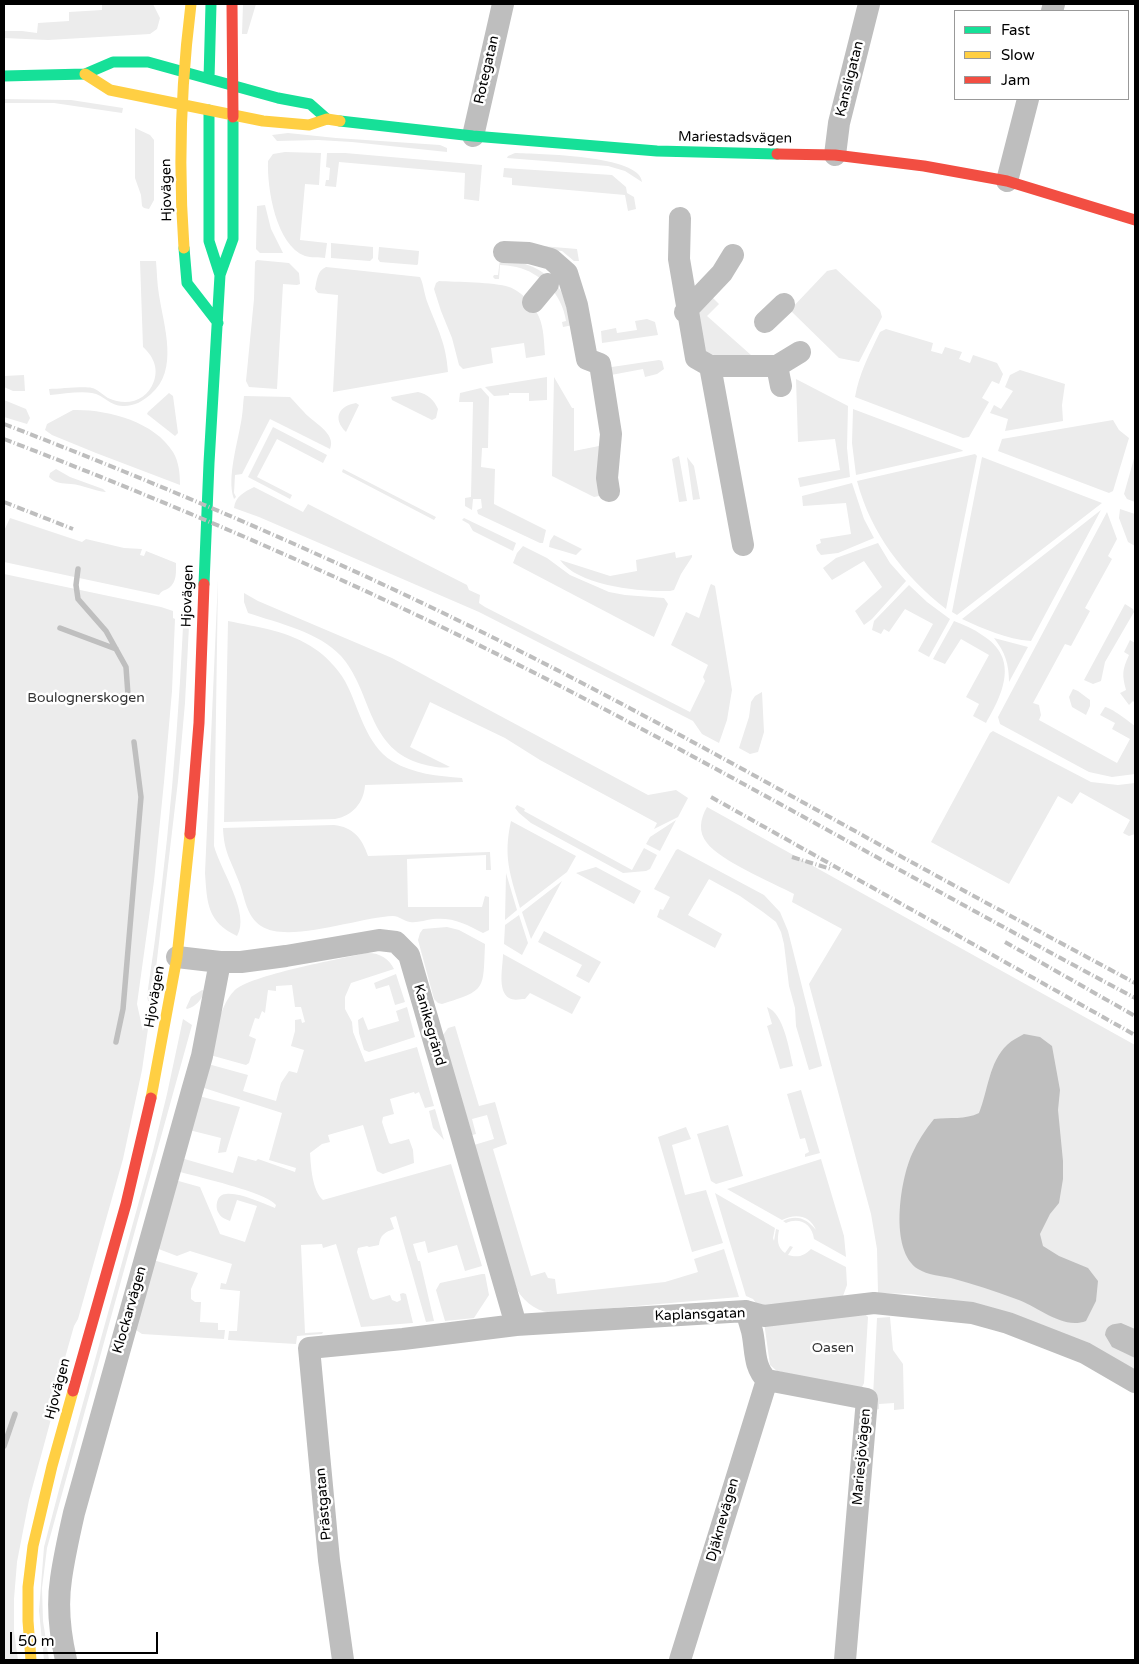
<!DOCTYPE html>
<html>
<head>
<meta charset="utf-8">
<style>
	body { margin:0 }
	#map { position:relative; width:1139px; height:1664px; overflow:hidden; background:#fff; font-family:"Varela Round",sans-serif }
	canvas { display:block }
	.frame { position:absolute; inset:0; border:5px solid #000; pointer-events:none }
	.legend { position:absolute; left:954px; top:10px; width:175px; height:90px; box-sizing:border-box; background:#fff; border:1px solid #999; margin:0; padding:6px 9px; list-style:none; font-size:15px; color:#000 }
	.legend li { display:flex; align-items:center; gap:10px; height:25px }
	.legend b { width:25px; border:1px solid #999 }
	.scale { position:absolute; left:10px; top:1632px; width:148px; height:22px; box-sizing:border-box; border:2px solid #000; border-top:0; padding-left:6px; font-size:15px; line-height:18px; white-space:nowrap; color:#000; -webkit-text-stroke:4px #fff; paint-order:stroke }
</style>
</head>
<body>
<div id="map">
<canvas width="1139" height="1664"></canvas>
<div class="frame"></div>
<ul class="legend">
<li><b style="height:6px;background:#16e098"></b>Fast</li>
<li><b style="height:6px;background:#ffcf43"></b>Slow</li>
<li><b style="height:6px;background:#f24e42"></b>Jam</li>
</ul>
<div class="scale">50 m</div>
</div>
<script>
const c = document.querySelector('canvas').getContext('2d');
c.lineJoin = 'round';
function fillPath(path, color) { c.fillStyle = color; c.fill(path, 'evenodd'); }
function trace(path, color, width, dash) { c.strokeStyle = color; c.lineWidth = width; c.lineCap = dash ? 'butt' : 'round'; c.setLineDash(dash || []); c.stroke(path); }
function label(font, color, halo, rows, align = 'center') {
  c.font = font + ' "Varela Round",sans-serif'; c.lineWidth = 5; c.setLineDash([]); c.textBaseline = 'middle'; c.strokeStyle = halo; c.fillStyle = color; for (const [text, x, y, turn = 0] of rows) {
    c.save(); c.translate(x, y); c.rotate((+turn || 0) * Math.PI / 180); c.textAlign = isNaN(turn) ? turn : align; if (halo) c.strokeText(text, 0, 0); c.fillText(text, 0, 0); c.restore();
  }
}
const green = new Path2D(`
	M102,4H153L160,18L157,29L150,34L48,40L4,38V32L5,31H22L37,33L38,23L69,21V12L102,10Z
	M243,4H256L247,34H242Z
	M4,99L71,100L123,108L122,113L54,103H4Z
	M135,128L150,135L154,140V200L149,209L144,208L142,206L141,195L135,178Z
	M288,133L336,138L440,145L447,148V152L352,142L318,140L277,141L272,135Z
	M285,152L321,153L319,185L305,184L300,240L327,243L325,258C319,257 311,258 305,256C276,245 267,189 268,161L273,154Z
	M327,153H345L482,165L479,201L464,199L465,173L339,162L336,187L325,186L326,180H329L330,168L326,167Z
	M515,153C537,154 641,155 642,182L625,171L608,166L507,158L508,156Z
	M504,168L612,175L626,187L627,193L634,197L636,209L628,211L625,195L512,185V178L503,177Z
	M265,205L271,229L283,253H260L256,249L257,206Z
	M331,243L373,247V258L370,261L331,258Z
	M518,244L577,249L579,261H574L562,251L518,247Z
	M379,247L419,251L418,264L417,265L380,262L378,259Z
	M500,259C519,261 535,265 550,278L545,282C530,270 520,266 500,265L499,279H495L493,277L494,275H498Z
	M257,260L289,263L299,273L300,284L297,285L283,284L277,389L249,387L246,381L254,299L255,262Z
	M140,261H156C157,272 157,284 159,295C164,327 179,370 151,394C143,401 135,406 124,406C111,407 104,395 92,393C79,391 63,394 50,395L49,389C59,389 84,386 92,388C97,389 103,395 108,398C127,407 147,401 154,381C159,367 152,355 143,347Z
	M326,267L420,277C424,285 424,295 428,304C438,330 446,343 448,372L333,392L338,295L318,293L315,289C317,280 317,271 326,267Z
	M836,269L880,310L882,317L859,362L839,358L790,310L827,271Z
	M439,281C456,282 494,282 509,287C521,291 534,305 539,317C544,328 544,343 545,355L526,358L524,343L491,348L493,363L463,369L459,365L452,338L441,311L434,289L436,283Z
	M554,282L561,291L573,325L563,327L562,322L566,321C564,307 558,297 550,286Z
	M709,294L719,304L707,316L751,355L750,357L698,354L691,313Z
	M647,319L655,322L658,335L602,343L601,331L616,328L617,333L637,330L635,321Z
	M886,329L933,343L931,351L942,354L945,347L962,352L959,359L970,363L973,355L997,363L1003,374L999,384L992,381L982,398L989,402L969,437L963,438L855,397C859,373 870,353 880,332Z
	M659,360L662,361L664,369L657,374L645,377L643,369L611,375L605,368Z
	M1020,370L1065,384L1062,405L1063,421L1005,431L1008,419L990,413L994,405L1001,409L1013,391L1005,387L1010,375Z
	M24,375L25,391H13L4,387V376Z
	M547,377V400L529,401V393H509V395L494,396L485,387Z
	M554,377L572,408H574V451L599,446L604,495L594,497L552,476Z
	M796,379L848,406L847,448L850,477L800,487L798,478L840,470L835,439L798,442Z
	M481,388L489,397L488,448H482L481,467L495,469L494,504L546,530L543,543H540L478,514L477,510L482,508L481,499H473L472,510L465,506V498L471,497L473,402H459L460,393Z
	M418,392C428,394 434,400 438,409L436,418L432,420L392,400L391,397Z
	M169,393L173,396L178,433L175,436L147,414L148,412Z
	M244,396L290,397C295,402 299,407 304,412C312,422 337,433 330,449L270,419L242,474L235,475L234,493L236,497L234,499C226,478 239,439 242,416C243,409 243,403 244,396Z
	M4,400L26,409L30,418L27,424L4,417Z
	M356,403L359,405L346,432C332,418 339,406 356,403Z
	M853,409L962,450L963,451L856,475L852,443Z
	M73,410C106,409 154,421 173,452C179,462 180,474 180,485L96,453L52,435L45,430L47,424Z
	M1113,420L1119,430L1129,438L1113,491L1109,493L998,451L1002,439Z
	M273,427L327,455L323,463L277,439L257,477L292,495L290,499L248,477Z
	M975,454L977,456L946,609C904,576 871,534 857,481Z
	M1135,455V502L1127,499L1124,494Z
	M679,456L687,501L679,502L672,459Z
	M687,457L694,466L700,499L693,500Z
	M982,457L1102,503L957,615L952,612Z
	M56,469L70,477L103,489L106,492C94,491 83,485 71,484C62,483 56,484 49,477L50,473Z
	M343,469L436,517L434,520L342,472Z
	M852,483L864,519L874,538L838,553L821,555L817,550L816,545L821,543L820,539L851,534L846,503L803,506L802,496Z
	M254,487L303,512L308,504L467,585L469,590L480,595L479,603L485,607L690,712L705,681L703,677L708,665L671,645L686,612L699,618L710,586L711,584L715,586L732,690L727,720L719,743L702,734L693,721L479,612L259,517L234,508C235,497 244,492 254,487Z
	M1120,509L1135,514V546L1128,542L1119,518Z
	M1101,510L1031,641C1006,639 984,629 962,619Z
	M1107,512L1117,539L1108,556L1112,559L1085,608L1090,611L1071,646L1065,644L1033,703L1039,705L1041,715L1039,720L1117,763L1130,739L1112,729L1115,723L1100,715L1105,707C1112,708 1128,721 1135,726V774L1112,777L1089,772L1000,724L998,717Z
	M10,518L82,542L86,539L124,548L142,549L140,555L144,556L146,551L176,563C176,572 177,582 169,588C164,591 162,590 159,595L4,562V531Z
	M464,518L516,543L513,551L473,531L469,524L462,520Z
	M554,535L582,549L576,555L549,547L550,541Z
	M878,543L890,563L906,581L872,619L864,625L855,611L882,587L864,561L832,580L823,568L836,558Z
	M523,546L547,558L570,575L609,592L625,595L664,598L668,604L654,637L513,563L517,553Z
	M675,552L676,558L692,555V557L681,574L674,590L670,591C641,592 578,586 560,560L610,576L637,571L636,560Z
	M192,568L185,703L178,781L152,1002L148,1001L147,996C168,857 180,719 185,578Z
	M4,574L161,607L173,611V618L175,619L172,691L164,782L154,881L137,1004L143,1031L145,1019L150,1015L142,1070L123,1159L78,1319L74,1326L59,1379L51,1419L29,1500L17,1562L14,1599V1631L18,1660H4Z
	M218,579L214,846C220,869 251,914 237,936C207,922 207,903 205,873Z
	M909,585L927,602L950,619L929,657L918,651L933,624L905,609L889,632L884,629L881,634L872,630L874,621Z
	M244,593L258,601L392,658L648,795L676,790L688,798L678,817L654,829L657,823L540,760L505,738L430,702L410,747L450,767C439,769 424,765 413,761C367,742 371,690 341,656C319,632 278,623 248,613L244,602Z
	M1125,604L1133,609L1134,612L1105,662L1101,681L1093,684L1084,680Z
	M228,621C257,627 290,631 315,649C325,655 341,672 346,683C359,708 366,745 392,761C413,774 438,776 462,778L463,782L365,785C364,803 352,816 335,819L224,822Z
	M954,621C964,625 974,629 982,635C1020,658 1003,694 986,723L973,716L979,704L966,697L989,655L961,639L945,664L933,659Z
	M994,638L1028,647L1009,682C1009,664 1005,652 994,638Z
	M1130,640L1135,643V703L1133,701L1129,705L1120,693L1126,690C1122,675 1122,670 1129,655L1124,652Z
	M1073,689L1078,691L1090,700V706L1086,715L1072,707L1069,697Z
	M762,692L764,732L758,752L750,754L739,748L749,717L751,702L755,696Z
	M993,731L1091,782L1118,785L1135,783V834L1129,836L1123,833L1130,820L1080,792L1072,804L1058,796L1009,884L931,842L990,733Z
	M517,805L525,809L524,811L632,870L644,848L657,855L650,869L646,871L623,873L531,823L519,813L515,808Z
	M707,807L1135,1045V1375L971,1303L911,1294L878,1293L877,1249L871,1214L809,984L842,929L792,902L794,894C773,883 719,860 707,843C698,832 700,819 707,807Z
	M676,820L660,851L646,844L650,837Z
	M511,821L576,856L567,872L520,908C510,874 503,857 511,821Z
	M334,825C353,827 362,838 368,856L490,852L491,870H486V855L407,859L408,907H482L485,896L489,897V930L483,933C466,924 453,917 433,919C426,920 417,923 410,922C404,921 399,916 393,916C360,917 288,944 261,926C246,916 245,897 239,882C231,860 224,853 223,828Z
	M678,849L764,895L780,912L788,931L822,1066L809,1070L796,1026L795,1008L789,986L784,944L781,932L776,922L763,912L740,896L709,879L688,915L722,934L715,948L657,917L660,909L663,910L670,897L654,889L676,850Z
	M596,867L641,891L634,904L576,873Z
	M506,873L517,910L505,920Z
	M562,881L531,939L522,912Z
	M519,915L528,943L522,955L504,944L505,925Z
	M447,927L459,930L485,944C483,990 487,990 442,1004L438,1003L434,999L418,940L420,933L423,929Z
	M544,931L601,962L589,983L576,976L582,965L538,942Z
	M366,953C378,952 389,958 394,969L351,983L345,997V1009L352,1022L353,1032L365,1062L417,1047L434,1106L425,1108L419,1092L415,1094L414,1092L390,1099L394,1114L383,1117L382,1122L389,1143L391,1144L409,1139L413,1150L414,1163L383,1174L377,1171L363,1125L328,1135L330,1142L322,1144L310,1153C311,1167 312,1190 323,1200L451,1164L482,1266L465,1271L457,1245L428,1253L425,1241L413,1244L418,1261H420L434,1321L426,1322L396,1216L390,1218L394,1229C385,1232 380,1235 379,1245L369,1247L367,1246L358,1248L357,1252L370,1298L373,1300L390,1295L392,1300L397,1302L401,1300L400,1294L403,1293L406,1294L413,1323L361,1327L336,1244L323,1248L322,1244L301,1245L305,1333L323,1332L322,1334L297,1336L296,1344L228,1340L229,1331H237L240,1291L220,1289L221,1283L226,1284L232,1264L190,1251L177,1256L156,1248L175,1180L200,1187L220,1234L245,1242L257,1206L237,1200L230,1221C225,1219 221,1218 218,1212C215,1206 217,1194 226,1194C239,1192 262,1203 275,1208L276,1205C266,1192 197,1177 177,1171L181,1158L233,1173L238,1156L256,1161L258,1159L295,1172L296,1168L269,1160L282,1113L201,1087L208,1064L248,1075L243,1091L276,1101L281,1083L289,1071L297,1073L304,1050L291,1046L295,1031V1020L301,1019L302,1023L305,1022L301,1007H295L292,985L276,986V991L268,990L265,1013L262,1011L259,1019L255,1018L249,1036L256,1039L249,1063L246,1065L210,1055C216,1034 219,1007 234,991C249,975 341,959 366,953Z
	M503,954L581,997L572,1014L530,993L525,999C520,999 514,1001 509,998C497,991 503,966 503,954Z
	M396,974L405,1002L395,1005L389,985L376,989L374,983Z
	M202,990L205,991C201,1000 197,1006 187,1009L186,1008L191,997Z
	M407,1007L415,1037L369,1052L364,1050L359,1033L358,1020L363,1017L368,1030L399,1021L396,1011Z
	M767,1007C784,1014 789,1049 793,1066L780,1069L767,1026L772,1024Z
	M183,1019L192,1025L47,1548L42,1588L43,1621L49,1660H44L39,1611L44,1547L61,1482L153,1151L167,1094Z
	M455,1026L479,1106L495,1102L507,1144L493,1149L531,1276L545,1272L548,1278L555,1279L557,1294L665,1282L698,1272L694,1259L724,1249L739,1297L556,1313C539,1313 526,1304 517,1290L474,1145L494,1139L487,1115L472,1119L476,1134L472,1135L443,1035L448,1028Z
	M801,1090L820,1153L805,1157V1154L809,1152L805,1138L800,1139L787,1094Z
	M199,1096L240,1107L226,1152L218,1153L221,1138L189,1130Z
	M435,1109L444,1140L433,1128L429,1111Z
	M728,1125L743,1176L716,1184L711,1181L697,1134Z
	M686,1127L691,1139L672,1145L685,1195L706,1190L723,1243L692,1252L658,1137Z
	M821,1159L844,1236L846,1257L814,1239C812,1224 800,1217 786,1223L783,1221C797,1214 807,1219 816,1230C810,1215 795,1213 782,1220L727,1189Z
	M715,1193L775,1228L773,1238L774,1241L776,1229L779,1230C777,1240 777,1247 785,1253L790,1246L793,1247L788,1255C798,1258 804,1256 811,1249L846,1267L847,1285L843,1296L762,1311L753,1299L746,1296Z
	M153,1260L198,1273L191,1289V1299L195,1302H201L200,1322L218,1323V1330H225L224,1339L142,1334L136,1330Z
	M482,1274H485L489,1295L474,1318L445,1321L436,1290L440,1283Z
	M866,1315L868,1317L864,1383L861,1389L777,1371L770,1365L764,1322Z
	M890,1317L893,1350L903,1364L904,1409L894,1410V1403L879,1404V1409L875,1410L873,1397L877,1318Z`);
const water = new Path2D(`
	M1024,1034L1040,1037L1052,1046L1060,1090L1058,1110L1063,1161V1179L1059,1203L1050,1214L1040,1234L1043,1246L1059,1256L1088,1268L1098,1281L1096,1301L1086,1321C1062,1330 1038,1306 1016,1299C995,1291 973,1284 951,1278C940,1276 928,1275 918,1269C889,1251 900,1180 912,1154C918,1141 925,1130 934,1119C950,1117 965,1120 979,1113C988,1091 989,1062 1007,1045C1012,1040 1019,1037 1024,1034Z
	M1121,1323L1135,1329V1358L1112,1347L1105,1335C1106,1325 1112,1324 1121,1323Z`);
const stream = new Path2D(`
	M78,569L76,585L78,599L106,631L126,667L128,695
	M60,628L116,649
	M116,1042L123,1009L141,797L134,742
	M4,1446L15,1414`);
const street = new Path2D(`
	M1052,11L1054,4
	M473,136L503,4
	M835,155L839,123L869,4
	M1007,181L1028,99
	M680,218L679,259L696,358L710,366H777L800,352
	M504,252L529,253L551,259L567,273L577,305L587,359L600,364L611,434L607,478L609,491
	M533,302L548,284
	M685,312L722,273L733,255
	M765,322L784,304
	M710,366L743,545
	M777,366L781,386
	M177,957L220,962H241L286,956L379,940L396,942L409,955L516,1325
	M746,1311C748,1317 750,1324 752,1331C756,1348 753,1367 767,1380L867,1399L845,1660
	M66,1660C60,1634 57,1605 61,1579C64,1557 69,1535 74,1513L192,1091L202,1056L220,962
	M343,1660L329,1560L309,1348L403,1339L516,1325L746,1311L764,1316L874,1303L972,1313L1008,1323L1085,1353L1135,1382
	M680,1660L767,1380`);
const fast = new Path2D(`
	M4,76L85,74L113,62H148L278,98L310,104L327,119
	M209,79L211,4
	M209,110V241L220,275
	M340,121L473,136L657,151L777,154
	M184,248L187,283L218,323
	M204,584L209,463L220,275L233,239V117`);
const slow = new Path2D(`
	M85,74L110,90L263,121L309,125L327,119L340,121
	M184,248C178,167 181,84 191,4
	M151,1098L177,957L190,834
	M31,1660L28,1621V1587L33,1546L52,1466L73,1391`);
const jam = new Path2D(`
	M232,4L233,117
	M777,154L835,155L924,166L1007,181L1135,220
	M190,834L199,723L204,584
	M73,1391L126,1204L151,1098`);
const rail = new Path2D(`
	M4,424C152,481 298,543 441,612C588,683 730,762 873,841C960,889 1048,936 1135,983
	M4,439C195,512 384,595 566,689C758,789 945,897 1135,998
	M4,502L73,529
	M711,797L1135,1035
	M792,857L831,869
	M1005,942L1135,1016`);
const streetNames = [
	["Rotegatan",487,70,-77],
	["Kansligatan",850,79,-76],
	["Mariestadsvägen",735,138,1],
	["Hjovägen",167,190,-91],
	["Hjovägen",188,596,-88],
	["Hjovägen",155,997,-80],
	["Kanikegränd",429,1025,74],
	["Klockarvägen",130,1310,-74],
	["Kaplansgatan",700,1315,-2],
	["Hjovägen",58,1389,-75],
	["Mariesjövägen",862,1457,-85],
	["Prästgatan",324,1504,-95],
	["Djäknevägen",723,1520,-74]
];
const parkNames = [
	["Boulognerskogen",86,698],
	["Oasen",833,1348]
];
fillPath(green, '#ececec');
fillPath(water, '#bfbfbf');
trace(stream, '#bfbfbf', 5.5);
trace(street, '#bebebe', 22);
trace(fast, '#16e098', 11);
trace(slow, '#ffcf43', 11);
trace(jam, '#f24e42', 11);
trace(rail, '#bebebe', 4, [8, 2.5, 1, 2.5]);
label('14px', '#000', '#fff', streetNames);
label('14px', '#333', '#fff', parkNames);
</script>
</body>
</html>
